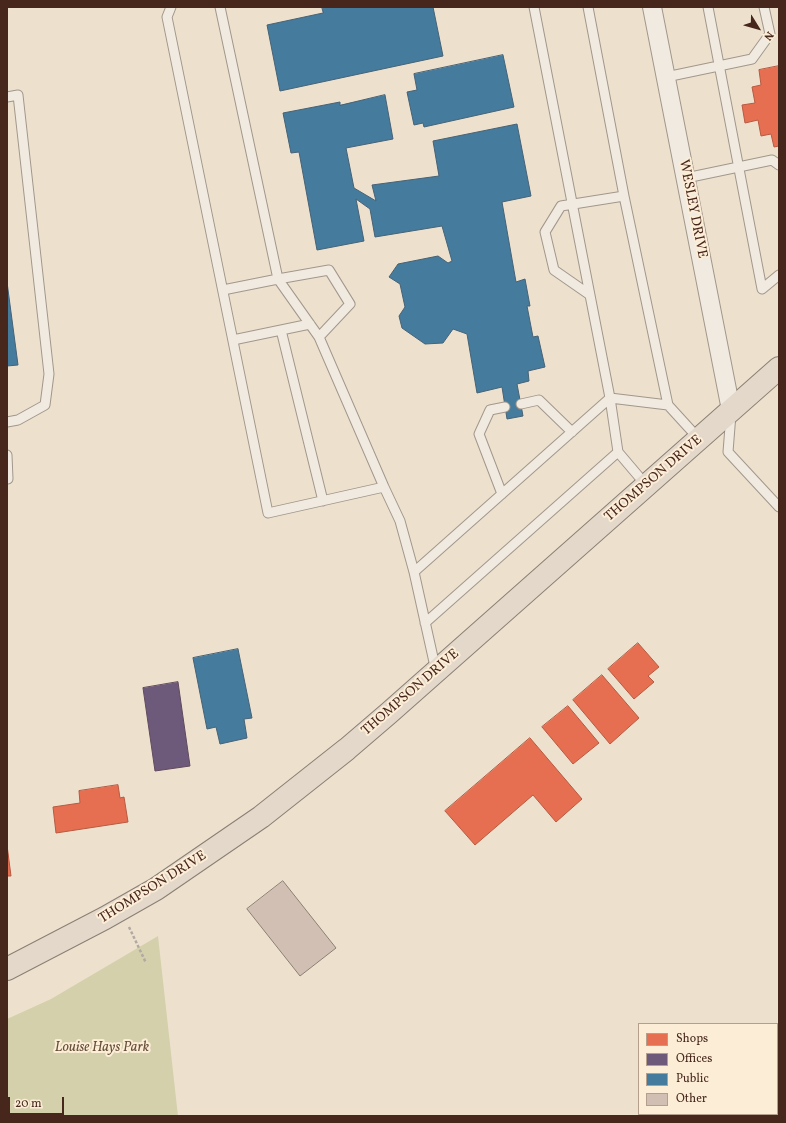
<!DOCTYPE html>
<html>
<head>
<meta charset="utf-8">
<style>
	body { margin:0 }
	#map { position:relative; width:786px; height:1123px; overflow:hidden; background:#ede1ce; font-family:Vollkorn,serif }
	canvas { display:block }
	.frame { position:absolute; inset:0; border:8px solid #47271c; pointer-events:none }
	.legend { position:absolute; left:638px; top:1023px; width:140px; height:92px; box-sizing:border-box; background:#fcedd7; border:1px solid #b49e8c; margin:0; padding:5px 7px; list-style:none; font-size:12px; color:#47271c }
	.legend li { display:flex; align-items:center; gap:8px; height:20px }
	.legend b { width:20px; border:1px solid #b49e8c }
	.north { position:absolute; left:738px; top:8px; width:40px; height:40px; -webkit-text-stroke:3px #fcedd7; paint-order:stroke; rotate:127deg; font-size:11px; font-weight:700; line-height:16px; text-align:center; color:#47271c }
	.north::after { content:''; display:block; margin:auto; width:14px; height:18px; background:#47271c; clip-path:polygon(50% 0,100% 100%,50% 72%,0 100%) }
	.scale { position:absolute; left:8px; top:1097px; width:56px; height:18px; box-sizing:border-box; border:2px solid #47271c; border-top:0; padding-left:5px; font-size:12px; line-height:14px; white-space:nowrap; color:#47271c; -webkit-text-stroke:3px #fcedd7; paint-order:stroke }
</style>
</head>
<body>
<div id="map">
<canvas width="786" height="1123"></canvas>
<div class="frame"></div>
<ul class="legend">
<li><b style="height:11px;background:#e76f51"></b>Shops</li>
<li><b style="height:11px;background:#6d597a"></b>Offices</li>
<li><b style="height:11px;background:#457b9d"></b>Public</li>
<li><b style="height:11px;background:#d2bfb4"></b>Other</li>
</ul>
<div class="north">N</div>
<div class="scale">20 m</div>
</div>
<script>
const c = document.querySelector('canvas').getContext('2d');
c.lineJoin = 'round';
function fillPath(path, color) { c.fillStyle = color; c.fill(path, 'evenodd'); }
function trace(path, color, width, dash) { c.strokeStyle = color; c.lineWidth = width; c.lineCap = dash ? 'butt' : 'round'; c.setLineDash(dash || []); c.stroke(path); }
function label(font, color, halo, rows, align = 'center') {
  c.font = font + ' Vollkorn,serif'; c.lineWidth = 4; c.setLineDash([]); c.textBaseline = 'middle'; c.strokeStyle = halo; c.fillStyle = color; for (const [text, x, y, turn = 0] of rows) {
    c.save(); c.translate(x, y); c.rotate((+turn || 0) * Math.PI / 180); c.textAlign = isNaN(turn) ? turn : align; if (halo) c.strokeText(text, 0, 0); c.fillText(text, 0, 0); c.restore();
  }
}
const green = new Path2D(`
	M158,936L178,1116H7V1019L51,999Z`);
const water = new Path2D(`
	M779,1042V1116H666L669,1114H777V1043Z`);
const shops = new Path2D(`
	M779,66V146L774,147L771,134L761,136L758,120L745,123L742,105L755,103L752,87L761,85L759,70Z
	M638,643L659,667L648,676L654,682L634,699L608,669Z
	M602,675L639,718L610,744L573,700Z
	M568,706L599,743L573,764L542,727Z
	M530,738L582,799L556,822L533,795L475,845L445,811Z
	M118,785L120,798L124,797L128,822L56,833L53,807L80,803L79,791Z
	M7,845L11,876H7Z`);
const offices = new Path2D(`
	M178,682L190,766L155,771L143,688Z`);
const public = new Path2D(`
	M322,7H433L443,56L280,91L267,25L323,13Z
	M503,55L514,107L424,127L423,123L414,125L407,92L417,90L414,74Z
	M385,95L393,139L346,148L354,188L376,201L372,185L439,176L433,141L517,124L531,196L502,202L516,282L525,279L530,306H527L533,337L538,336L545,367L528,371L529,381L517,384L523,416L507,419L502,387L477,393L467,334L453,329L443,343L425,344L402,328L399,316L405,307L400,284L389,277L398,264L438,256L448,263L452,261L442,226L375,237L370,209L356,199L364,241L317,250L299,152L291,153L283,113L340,102V105Z
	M7,282L18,365L7,366Z
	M238,649L252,718L244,719L247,738L220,744L216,727L207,729L193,658Z`);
const building = new Path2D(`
	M283,881L336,948L300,976L247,909Z`);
const path = new Path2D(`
	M129,927L146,963`);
const service = new Path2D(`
	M171,7L167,17L268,513L384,487
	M220,7L278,279L319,337L384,487L400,521L414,572L436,671
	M534,7L610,398L618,452L646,485
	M588,7L624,196L668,405L699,439
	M708,7L762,289L779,275
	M666,77L752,59L770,34L764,7
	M7,97L18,95L49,374L45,405L18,420L7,422
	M686,178L772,160L779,165
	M223,290L278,279L329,270L350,304L319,337
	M590,295L554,270L545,232L561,206L624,196
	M281,330L323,501
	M233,340L310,324
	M521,404L539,400L572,432
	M731,414L728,452L779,507
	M7,455L8,479H7
	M502,494L479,434L490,410L505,407
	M414,572L610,398L668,405
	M425,623L618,452`);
const minor = new Path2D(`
	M652,7L731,410`);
const primary = new Path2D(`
	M7,969L105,918L156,889L261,817L347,749L389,713L779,368`);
const streetNames = [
	["WESLEY DRIVE",692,209,79],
	["THOMPSON DRIVE",654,479,-41],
	["THOMPSON DRIVE",411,693,-41],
	["THOMPSON DRIVE",153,888,-32]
];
const parkNames = [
	["Louise Hays Park",102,1048]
];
fillPath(green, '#d5d0ac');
fillPath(water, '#b6c9b8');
fillPath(shops, '#e76f51');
trace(shops, '#b75941', 1);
fillPath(offices, '#6d597a');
trace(offices, '#624a5e', 1);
fillPath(public, '#457b9d');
trace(public, '#466276', 1);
fillPath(building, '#d2bfb4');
trace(building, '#8a7f74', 1);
trace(service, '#a2978b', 11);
trace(minor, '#a2978b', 20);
trace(primary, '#8a7f74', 24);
trace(path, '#b2a9a1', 2.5, [3, 2]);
trace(service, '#f0eae0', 9);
trace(minor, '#f0eae0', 18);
trace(primary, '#e3d8ca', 22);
label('14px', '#47271c', '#fcedd7', streetNames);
label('italic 14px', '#664e39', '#fcedd7', parkNames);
</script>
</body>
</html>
